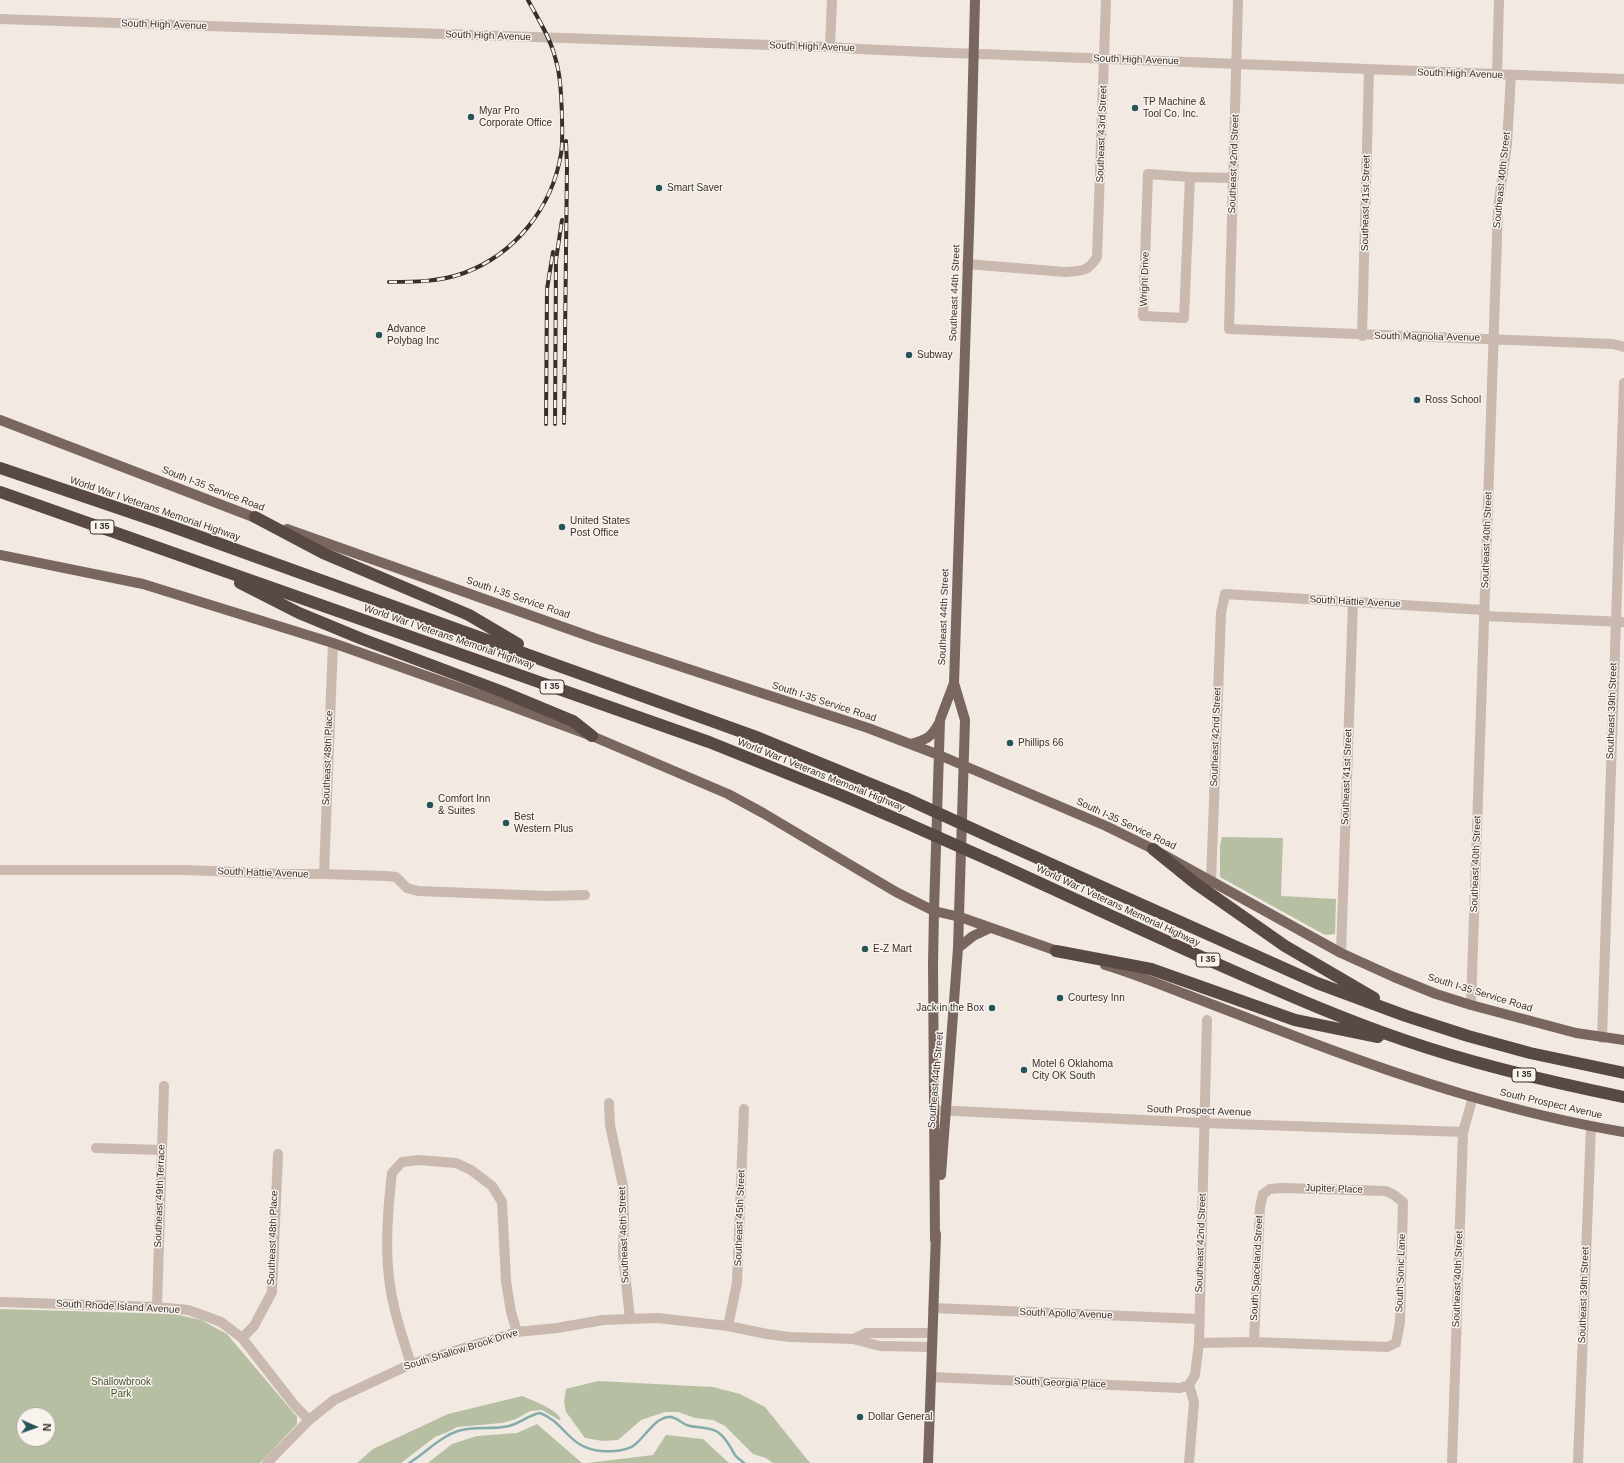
<!DOCTYPE html>
<html>
<head>
<meta charset="utf-8">
<style>
	body { margin:0 }
	#map { position:relative; width:1624px; height:1463px; overflow:hidden; background:#f1e9e2; font-family:Helvetica,sans-serif }
	canvas { display:block }
	.north { position:absolute; left:16px; top:1407px; width:40px; height:40px; box-sizing:border-box; background:#f9f3ee; border:1px solid #aca5a0; border-radius:50%; rotate:92deg; font-size:11px; font-weight:700; line-height:16px; text-align:center; color:#382f2c }
	.north::after { content:''; display:block; margin:auto; width:14px; height:18px; background:#255556; clip-path:polygon(50% 0,100% 100%,50% 72%,0 100%) }
</style>
</head>
<body>
<div id="map">
<canvas width="1624" height="1463"></canvas>
<div class="north">N</div>
</div>
<script>
const c = document.querySelector('canvas').getContext('2d');
c.lineJoin = 'round';
function fillPath(path, color) { c.fillStyle = color; c.fill(path, 'evenodd'); }
function trace(path, color, width, dash) { c.strokeStyle = color; c.lineWidth = width; c.lineCap = dash ? 'butt' : 'round'; c.setLineDash(dash || []); c.stroke(path); }
function label(font, color, halo, rows, align = 'center') {
  c.font = font + ' Helvetica,sans-serif'; c.lineWidth = 3; c.setLineDash([]); c.textBaseline = 'middle'; c.strokeStyle = halo; c.fillStyle = color; for (const [text, x, y, turn = 0] of rows) {
    c.save(); c.translate(x, y); c.rotate((+turn || 0) * Math.PI / 180); c.textAlign = isNaN(turn) ? turn : align; if (halo) c.strokeText(text, 0, 0); c.fillText(text, 0, 0); c.restore();
  }
}
const green = new Path2D(`
	M1222,837L1283,838L1281,896L1336,899L1335,934L1325,935L1220,877V846Z
	M0,1309L174,1314L201,1320L227,1334L297,1417V1424L260,1463H0ZM24,1415H48V1439H24Z
	M598,1381L713,1387L740,1394L765,1407L810,1463H773L766,1458L753,1454L725,1426L713,1420L695,1418L678,1412H665L641,1420L618,1440L603,1441L585,1438L566,1412L564,1402L566,1389Z
	M522,1396C532,1400 556,1409 561,1419L559,1420L542,1410L530,1411L516,1419L502,1423L457,1427L450,1431L435,1437L401,1463H357L373,1449L448,1414Z
	M537,1424L582,1463H428L452,1444L477,1436L517,1433Z
	M666,1435L703,1439L729,1463H587L653,1455Z`);
const stream = new Path2D(`
	M409,1463C426,1453 439,1437 458,1431C474,1426 493,1430 509,1426C521,1423 528,1415 540,1413C566,1423 568,1448 601,1451C610,1452 625,1451 633,1446C644,1439 656,1415 671,1417C678,1418 683,1425 690,1426C699,1428 712,1427 719,1433C727,1439 730,1447 735,1455C737,1458 741,1460 744,1463`);
const minor = new Path2D(`
	M1238,0L1229,329C1357,335 1485,340 1613,344L1624,347
	M0,19L830,47C898,52 966,53 1034,56C1230,64 1427,72 1624,79
	M830,47L832,0
	M1497,75L1499,0
	M1148,174L1190,177L1184,318L1143,316Z
	M1190,177L1234,178
	M967,264L1065,272C1081,271 1088,272 1097,257L1106,0
	M1362,336L1369,70
	M1484,616L1624,622
	M0,870H185L284,874H324L386,876L396,877L407,888L418,891L548,896L585,895
	M324,874L333,643
	M1211,881L1221,613L1225,594L1484,610
	M1341,953L1353,602
	M1471,1005L1498,208L1507,144L1511,75
	M1602,1038L1624,383
	M609,1103L610,1125L623,1186L624,1220L623,1255L630,1319
	M934,1110L1205,1123L1463,1132
	M96,1148L162,1150
	M0,1302L157,1307L188,1310L205,1316L221,1322L242,1338L296,1407L309,1420
	M157,1307L164,1086
	M933,1308L1199,1319
	M728,1326L737,1283L744,1109
	M242,1338L254,1326L272,1292L278,1154
	M1199,1343L1254,1342L1387,1347L1396,1343L1400,1322L1403,1202L1394,1195L1386,1191L1282,1188L1270,1189L1263,1194L1260,1207L1254,1342
	M932,1347L880,1346L853,1339L866,1333H932
	M411,1364C402,1336 392,1307 389,1277C385,1245 388,1206 392,1173L402,1162L418,1160L456,1163L471,1170L492,1186L502,1202L506,1281L511,1312L517,1332
	M931,1377L1180,1388L1189,1385
	M267,1463L309,1420L334,1400L411,1364L517,1332L557,1328L603,1320L657,1318L728,1326L767,1334L790,1337L853,1339
	M1189,1463L1194,1402L1189,1385L1195,1375L1199,1343L1207,1020
	M1452,1463L1463,1132L1473,1097
	M1578,1463L1591,1126`);
const major = new Path2D(`
	M0,420L261,520
	M287,529L597,639L868,728L939,755L1106,826L1153,849L1341,953L1394,977L1436,994L1471,1005L1576,1033L1624,1040
	M0,555L143,584L333,643L500,702L592,736L728,794L763,813L896,892L934,911L960,917L1063,953
	M910,744C926,740 931,738 939,723
	M958,948L973,936L990,928
	M1105,965C1132,973 1159,984 1185,994C1227,1010 1268,1026 1310,1042C1411,1080 1516,1114 1624,1132
	M941,1175L958,948L965,720L954,683
	M935,1240L933,964L934,911L940,720L954,683L970,200L975,0
	M928,1463L936,1234`);
const highway = new Path2D(`
	M0,468L162,523L759,738L905,798
	M0,492L709,742L841,795L904,822
	M255,517L323,553L469,615L518,644
	M240,583L299,613L362,639L503,692L573,721L592,736
	M995,839L1317,983L1406,1016L1468,1036L1530,1053L1624,1073
	M1153,849L1195,883L1285,946L1374,998
	M994,862C1073,898 1152,935 1231,970C1288,995 1345,1020 1404,1040C1476,1065 1550,1082 1624,1097
	M1056,951L1151,969L1295,1020L1378,1037`);
const rail = new Path2D(`
	M389,282C414,282 439,282 464,273C515,254 552,208 561,154C563,141 562,128 562,115C561,95 561,76 555,57C550,37 538,19 528,0
	M564,423L567,167L566,141
	M546,424L547,289L553,252
	M555,424L556,260L562,220`);
const highwayBridge = new Path2D(`
	M905,798L995,839
	M904,822L994,862`);
const markers = [
	[1135,108,4,"#255556"],
	[471,117,4,"#255556"],
	[659,188,4,"#255556"],
	[379,335,4,"#255556"],
	[909,355,4,"#255556"],
	[1417,400,4,"#255556"],
	[562,527,4,"#255556"],
	[1010,743,4,"#255556"],
	[430,805,4,"#255556"],
	[506,823,4,"#255556"],
	[865,949,4,"#255556"],
	[1060,998,4,"#255556"],
	[992,1008,4,"#255556"],
	[1024,1070,4,"#255556"],
	[860,1417,4,"#255556"]
];
const shields = [
	[102,527,24],
	[552,687,24],
	[1208,960,24],
	[1524,1075,24]
];
const shieldNames = [
	["I 35",102,527],
	["I 35",552,687],
	["I 35",1208,960],
	["I 35",1524,1075]
];
const streetNames = [
	["South High Avenue",164,25,2],
	["South High Avenue",488,36,2],
	["South High Avenue",812,47,2],
	["South High Avenue",1136,60,2],
	["South High Avenue",1460,74,2],
	["Southeast 43rd Street",1102,134,-88],
	["Southeast 42nd Street",1234,164,-88],
	["Southeast 40th Street",1502,180,-84],
	["Southeast 41st Street",1366,203,-89],
	["Wright Drive",1145,279,-88],
	["Southeast 44th Street",955,293,-88],
	["South Magnolia Avenue",1427,337,1],
	["South I-35 Service Road",213,489,21],
	["World War I Veterans Memorial Highway",155,509,19],
	["Southeast 40th Street",1487,540,-88],
	["South I-35 Service Road",518,598,19],
	["South Hattie Avenue",1355,602,3],
	["Southeast 44th Street",944,617,-88],
	["World War I Veterans Memorial Highway",449,637,19],
	["South I-35 Service Road",824,702,18],
	["Southeast 39th Street",1612,711,-88],
	["Southeast 42nd Street",1216,737,-88],
	["Southeast 48th Place",328,758,-88],
	["World War I Veterans Memorial Highway",821,775,22],
	["Southeast 41st Street",1347,777,-88],
	["South I-35 Service Road",1126,824,25],
	["Southeast 40th Street",1476,864,-88],
	["South Hattie Avenue",263,873,2],
	["World War I Veterans Memorial Highway",1118,906,25],
	["South I-35 Service Road",1480,993,17],
	["Southeast 44th Street",936,1080,-85],
	["South Prospect Avenue",1551,1104,13],
	["South Prospect Avenue",1199,1111,2],
	["Jupiter Place",1334,1189,2],
	["Southeast 49th Terrace",160,1196,-88],
	["Southeast 45th Street",740,1218,-88],
	["Southeast 46th Street",624,1235,-92],
	["Southeast 48th Place",273,1238,-88],
	["Southeast 42nd Street",1201,1243,-88],
	["South Spaceland Street",1257,1268,-87],
	["South Sonic Lane",1401,1273,-88],
	["Southeast 40th Street",1458,1279,-88],
	["Southeast 39th Street",1584,1295,-88],
	["South Rhode Island Avenue",118,1307,3],
	["South Apollo Avenue",1066,1314,2],
	["South Shallow Brook Drive",461,1350,-17],
	["South Georgia Place",1060,1383,2]
];
const poiNames = [
	["TP Machine &",1143,102],
	["Tool Co. Inc.",1143,114],
	["Myar Pro",479,111],
	["Corporate Office",479,123],
	["Smart Saver",667,188],
	["Advance",387,329],
	["Polybag Inc",387,341],
	["Subway",917,355],
	["Ross School",1425,400],
	["United States",570,521],
	["Post Office",570,533],
	["Phillips 66",1018,743],
	["Comfort Inn",438,799],
	["& Suites",438,811],
	["Best",514,817],
	["Western Plus",514,829],
	["E-Z Mart",873,949],
	["Courtesy Inn",1068,998],
	["Jack in the Box",984,1008,"right"],
	["Motel 6 Oklahoma",1032,1064],
	["City OK South",1032,1076],
	["Dollar General",868,1417]
];
const parkNames = [
	["Shallowbrook",121,1382],
	["Park",121,1394]
];
fillPath(green, '#b7bfa3');
trace(stream, '#83acab', 2.5);
trace(minor, '#c9b9ae', 10);
trace(major, '#78665f', 10);
trace(highway, '#584944', 12);
trace(rail, '#382f2c', 4);
trace(rail, '#f9f3ee', 2.5, [8]);
trace(highwayBridge, '#584944', 12);
for (const [x, y, r, color] of markers) { const dot = new Path2D(); dot.arc(x, y, r, 0, 2 * Math.PI); c.fillStyle = color; c.fill(dot); trace(dot, '#f9f3ee', 1.5); }
for (const [x, y, w] of shields) { const box = new Path2D(); box.roundRect(x - w / 2, y - 7, w, 14, 3); c.fillStyle = '#f9f3ee'; c.fill(box); trace(box, '#382f2c', 1); }
label('bold 9px', '#382f2c', null, shieldNames);
label('10px', '#382f2c', '#f9f3ee', streetNames);
label('10px', '#382f2c', '#f9f3ee', poiNames, 'left');
label('10px', '#495432', '#f9f3ee', parkNames);
</script>
</body>
</html>
